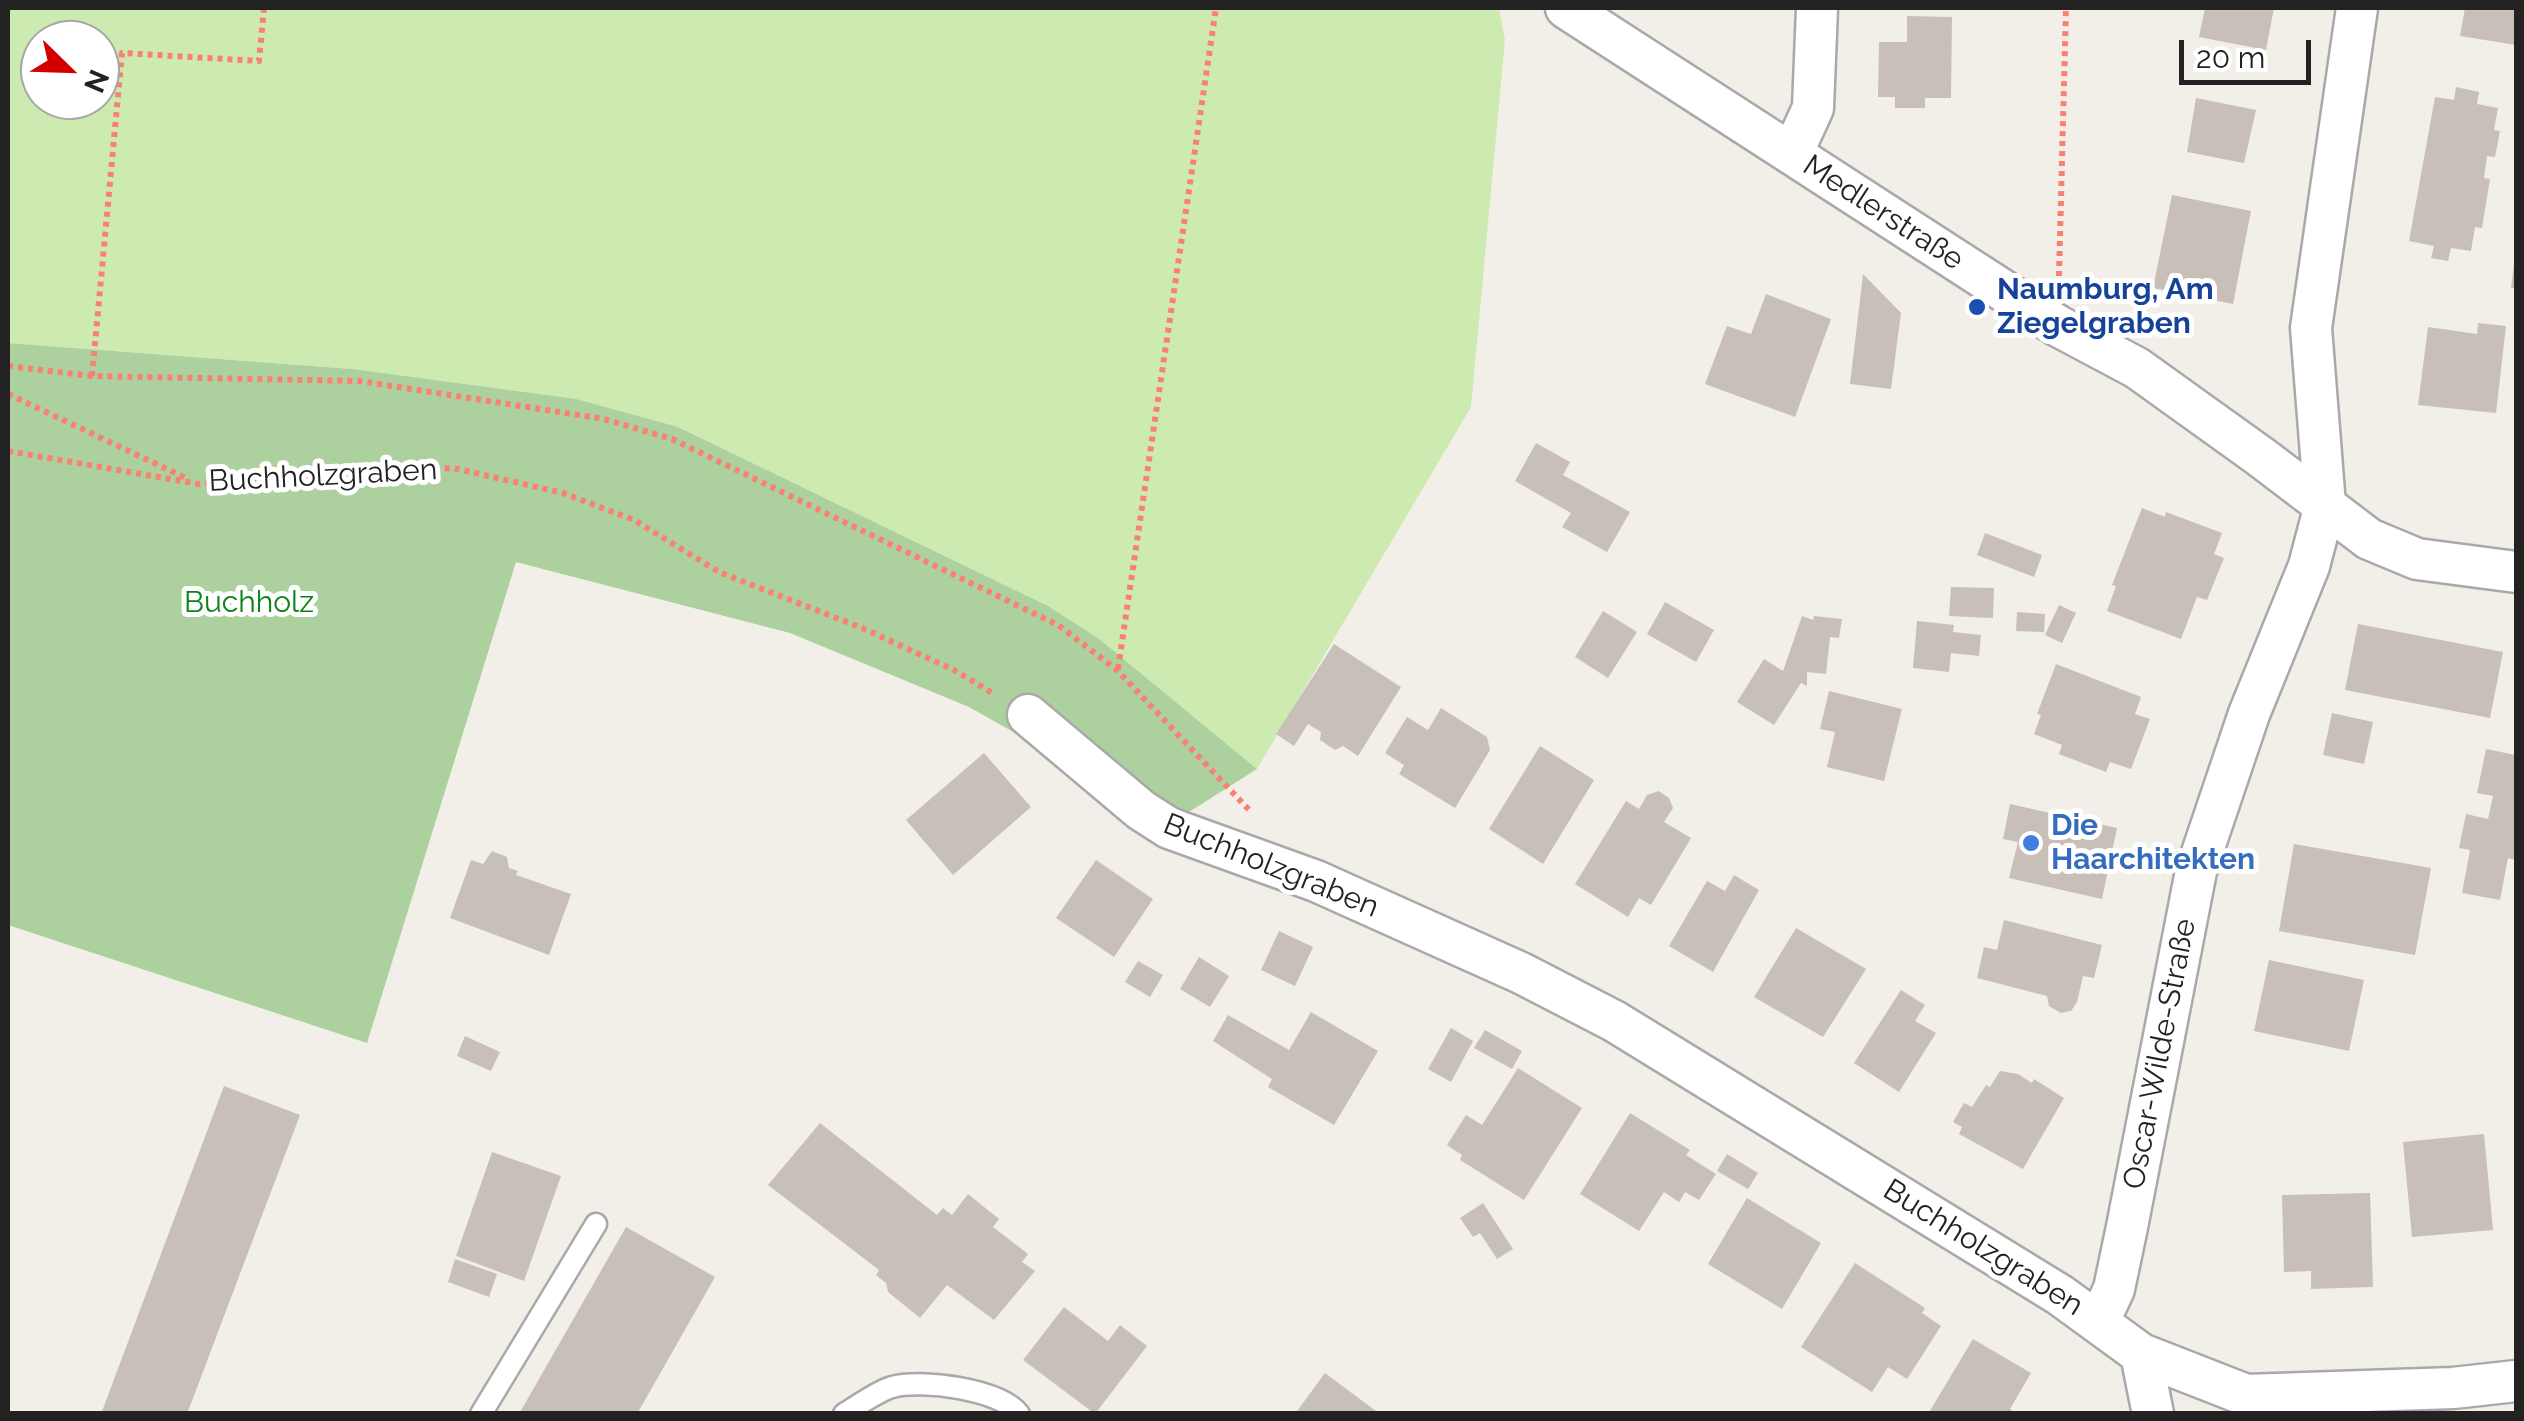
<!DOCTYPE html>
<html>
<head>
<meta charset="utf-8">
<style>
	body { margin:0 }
	#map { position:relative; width:2524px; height:1421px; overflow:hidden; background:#f2efe9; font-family:Raleway,sans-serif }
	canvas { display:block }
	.frame { position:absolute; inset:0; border:10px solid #222; pointer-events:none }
	.north { position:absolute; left:20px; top:20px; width:100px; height:100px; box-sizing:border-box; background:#fff; border:2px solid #a7a7a7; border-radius:50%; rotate:113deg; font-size:28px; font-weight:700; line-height:40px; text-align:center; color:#222 }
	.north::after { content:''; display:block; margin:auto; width:35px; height:45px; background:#d40000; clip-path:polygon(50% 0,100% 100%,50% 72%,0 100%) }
	.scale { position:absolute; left:2179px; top:40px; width:132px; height:45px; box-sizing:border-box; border:5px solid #222; border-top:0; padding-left:12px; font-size:30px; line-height:35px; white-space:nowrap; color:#222; -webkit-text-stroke:8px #fff; paint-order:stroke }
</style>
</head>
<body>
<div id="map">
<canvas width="2524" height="1421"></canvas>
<div class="frame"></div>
<div class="north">N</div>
<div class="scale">20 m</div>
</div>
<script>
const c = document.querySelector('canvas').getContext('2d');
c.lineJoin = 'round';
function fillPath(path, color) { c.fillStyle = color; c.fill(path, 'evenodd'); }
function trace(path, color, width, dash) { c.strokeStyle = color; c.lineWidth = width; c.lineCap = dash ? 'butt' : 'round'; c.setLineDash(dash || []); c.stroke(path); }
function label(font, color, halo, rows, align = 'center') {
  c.font = font + ' Raleway,sans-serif'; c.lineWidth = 10; c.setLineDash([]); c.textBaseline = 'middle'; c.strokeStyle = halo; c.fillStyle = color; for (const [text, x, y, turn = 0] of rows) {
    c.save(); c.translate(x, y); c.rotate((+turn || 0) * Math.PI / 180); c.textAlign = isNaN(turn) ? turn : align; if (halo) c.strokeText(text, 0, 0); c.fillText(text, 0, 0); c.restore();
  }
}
const grass = new Path2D(`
	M8,8H1499L1505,40L1471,407L1257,769L1098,638L1048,606L678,427L352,369L8,343ZM40,40H100V100H40Z`);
const forest = new Path2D(`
	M8,343L352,369L576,399L678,427L1048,606L1098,638L1257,769L1181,817L1088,774L969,707L790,633L516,562L367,1043L8,925Z`);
const building = new Path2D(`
	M2205,8H2274L2266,50L2199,37Z
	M2465,8H2516V45L2460,36Z
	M1907,16L1952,17L1951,98H1925V108H1895V97H1878L1879,42H1907Z
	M2456,87L2479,92L2477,104L2498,108L2494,130L2500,131L2495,157L2487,156L2484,178L2490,179L2482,228L2475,227L2471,251L2451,248L2448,261L2431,258L2434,246L2409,241L2435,97L2454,100Z
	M2196,98L2256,110L2244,163L2187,152Z
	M2172,195L2251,211L2233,304L2153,288Z
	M2514,264H2516V288H2511Z
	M1863,274L1901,313L1891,389L1850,384Z
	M1766,294L1831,319L1795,417L1705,384L1727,326L1751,334Z
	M2478,323L2506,326L2496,413L2418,405L2428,327L2477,334Z
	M1536,443L1570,462L1563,475L1630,512L1607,552L1562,527L1571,513L1515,481Z
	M2142,508L2165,517L2166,512L2222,533L2214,554L2224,558L2207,600L2197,597L2181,639L2107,611L2116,586L2112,585Z
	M1985,533L2042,555L2034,577L1977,555Z
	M1951,587L1994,588L1993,618L1949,616Z
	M1665,602L1714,630L1696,662L1647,634Z
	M2059,605L2076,613L2062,643L2045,635Z
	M1603,611L1637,632L1608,678L1575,657Z
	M2017,612L2045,614L2044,632L2016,631Z
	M1802,616L1813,620L1814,616L1842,619L1839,638L1830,637L1826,674L1807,672V686L1801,683L1774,725L1737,702L1764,659L1783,671Z
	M1917,621L1954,625L1953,632L1981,635L1979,656L1951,653L1949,672L1913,668Z
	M2358,624L2503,652L2490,718L2345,690Z
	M1334,644L1401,687L1358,756L1343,746L1335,750L1320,740L1321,732L1308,724L1294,746L1276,734Z
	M2056,664L2141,697L2135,714L2150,719L2131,769L2110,762L2106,772L2059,754L2062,745L2034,734L2041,715L2037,714Z
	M1829,691L1902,709L1884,781L1827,767L1835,732L1820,729Z
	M1441,708L1487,737L1490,750L1455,808L1399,774L1404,765L1385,753L1407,717L1428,730Z
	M2332,713L2373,722L2364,764L2323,755Z
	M1540,746L1594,780L1543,864L1489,829Z
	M2486,749L2516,755V860L2508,858L2500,900L2462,893L2470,850L2459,848L2466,814L2488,819L2493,796L2477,793Z
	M984,753L1031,807L953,875L906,820Z
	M1659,791L1669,798L1673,808L1664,822L1691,838L1651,905L1639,898L1628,917L1575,884L1626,801L1639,809L1647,795Z
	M2010,804L2117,828L2102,899L2009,878L2018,842L2003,839Z
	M2294,844L2431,868L2415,955L2279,931Z
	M492,851L507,857L509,868L518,871L516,875L571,894L549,955L450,918L471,860L483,864Z
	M1096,860L1153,899L1114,957L1056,918Z
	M1734,875L1759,890L1713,972L1669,946L1707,881L1725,891Z
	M2004,920L2102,945L2094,978L2083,976L2077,1002L2071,1011L2061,1013L2049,1006L2047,996L1977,978L1984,947L1997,950Z
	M1796,928L1866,969L1823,1037L1754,997Z
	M1279,931L1313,947L1295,986L1261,970Z
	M1199,957L1229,976L1210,1007L1180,989Z
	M2269,960L2364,980L2349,1051L2254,1031Z
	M1138,961L1163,975L1150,997L1125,982Z
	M1901,990L1925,1005L1915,1021L1936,1033L1899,1092L1854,1063Z
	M1311,1012L1378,1051L1334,1125L1268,1087L1272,1079L1213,1041L1228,1015L1289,1050Z
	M1451,1028L1473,1041L1451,1082L1428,1069Z
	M1485,1030L1522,1051L1512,1069L1474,1048Z
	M465,1036L500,1052L491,1071L457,1056Z
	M1518,1068L1582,1108L1524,1200L1460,1160L1462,1155L1447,1145L1466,1115L1482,1125Z
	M2000,1071L2018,1074L2032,1083L2034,1079L2064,1098L2023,1169L1959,1134L1962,1127L1953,1122L1964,1103L1972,1107L1986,1085L1990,1087Z
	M224,1086L300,1115L187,1414H101Z
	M1630,1113L1690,1150L1686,1155L1716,1174L1699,1200L1685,1192L1679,1202L1664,1192L1639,1231L1580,1194Z
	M820,1123L937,1215L943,1208L952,1215L968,1194L999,1219L993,1227L1028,1254L1022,1262L1035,1271L994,1320L947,1285L920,1318L888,1292L886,1283L876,1275L879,1270L768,1185Z
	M2484,1134L2493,1230L2412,1237L2403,1142Z
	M492,1152L561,1176L524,1281L456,1256Z
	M1727,1154L1758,1173L1748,1189L1717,1171Z
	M2370,1193L2373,1287L2311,1289V1271L2284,1272L2282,1195Z
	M1747,1198L1821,1243L1782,1309L1708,1264Z
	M1483,1203L1513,1249L1497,1259L1480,1233L1473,1237L1460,1218Z
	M626,1227L715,1277L637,1414H519Z
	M455,1259L497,1274L489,1297L448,1282Z
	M1855,1263L1925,1308L1922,1313L1941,1326L1907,1379L1888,1367L1872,1392L1801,1347Z
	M1064,1307L1108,1341L1120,1325L1147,1346L1095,1414L1023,1360Z
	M1973,1339L2031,1373L2010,1409L2017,1414H1928Z
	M1325,1373L1380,1414H1295Z`);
const path = new Path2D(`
	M2059,276L2066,8
	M8,366L92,376L360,381L604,419L672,439L1058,625L1117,670L1251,812
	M92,376L122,53L259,61L264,8
	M8,394L188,479
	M8,451L199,484L453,468L563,493L634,520L719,572L862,628L954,670L994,694
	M1118,669L1216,8`);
const service = new Path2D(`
	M481,1414L596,1224
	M844,1414C859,1405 876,1392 892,1387C921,1379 1000,1389 1019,1414`);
const minor = new Path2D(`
	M1566,8L2058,326L2137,368L2261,457L2369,539L2417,559L2516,572
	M1792,154L1813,108L1817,8
	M1028,715L1141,810L1169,828L1316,881L1521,973L1614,1021L2060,1295L2141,1354L2246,1395L2453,1388L2516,1381
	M2099,1321L2114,1289L2127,1227L2196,871L2249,714L2309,566L2325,505L2311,328L2357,8
	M2141,1354L2153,1414`);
const markers = [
	[1977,307,10,"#1a4fb4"],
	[2031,843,10,"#3f7fe0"]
];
const streetNames = [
	["Medlerstraße",1883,213,33],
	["Buchholzgraben",323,476,-3],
	["Buchholzgraben",1271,866,22],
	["Oscar-Wilde-Straße",2160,1054,-79],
	["Buchholzgraben",1983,1248,32]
];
const transitNames = [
	["Naumburg, Am",1997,290],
	["Ziegelgraben",1997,324]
];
const parkNames = [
	["Buchholz",249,603]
];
const shopNames = [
	["Die",2051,826],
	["Haarchitekten",2051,860]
];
fillPath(grass, '#cdebb0');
fillPath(forest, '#add19e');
fillPath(building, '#c7bfb8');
trace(service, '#a9a9a9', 25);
trace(minor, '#a9a9a9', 45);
trace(path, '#fa8072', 6, [5, 5]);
trace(service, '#fff', 20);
trace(minor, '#fff', 40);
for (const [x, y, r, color] of markers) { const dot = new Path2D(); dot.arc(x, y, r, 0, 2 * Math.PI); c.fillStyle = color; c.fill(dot); trace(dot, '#fff', 4); }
label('30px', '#222', '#fff', streetNames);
label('bold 30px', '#164399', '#fff', transitNames, 'left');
label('30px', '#0c8416', '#fff', parkNames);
label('bold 30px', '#366cbe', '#fff', shopNames, 'left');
</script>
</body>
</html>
